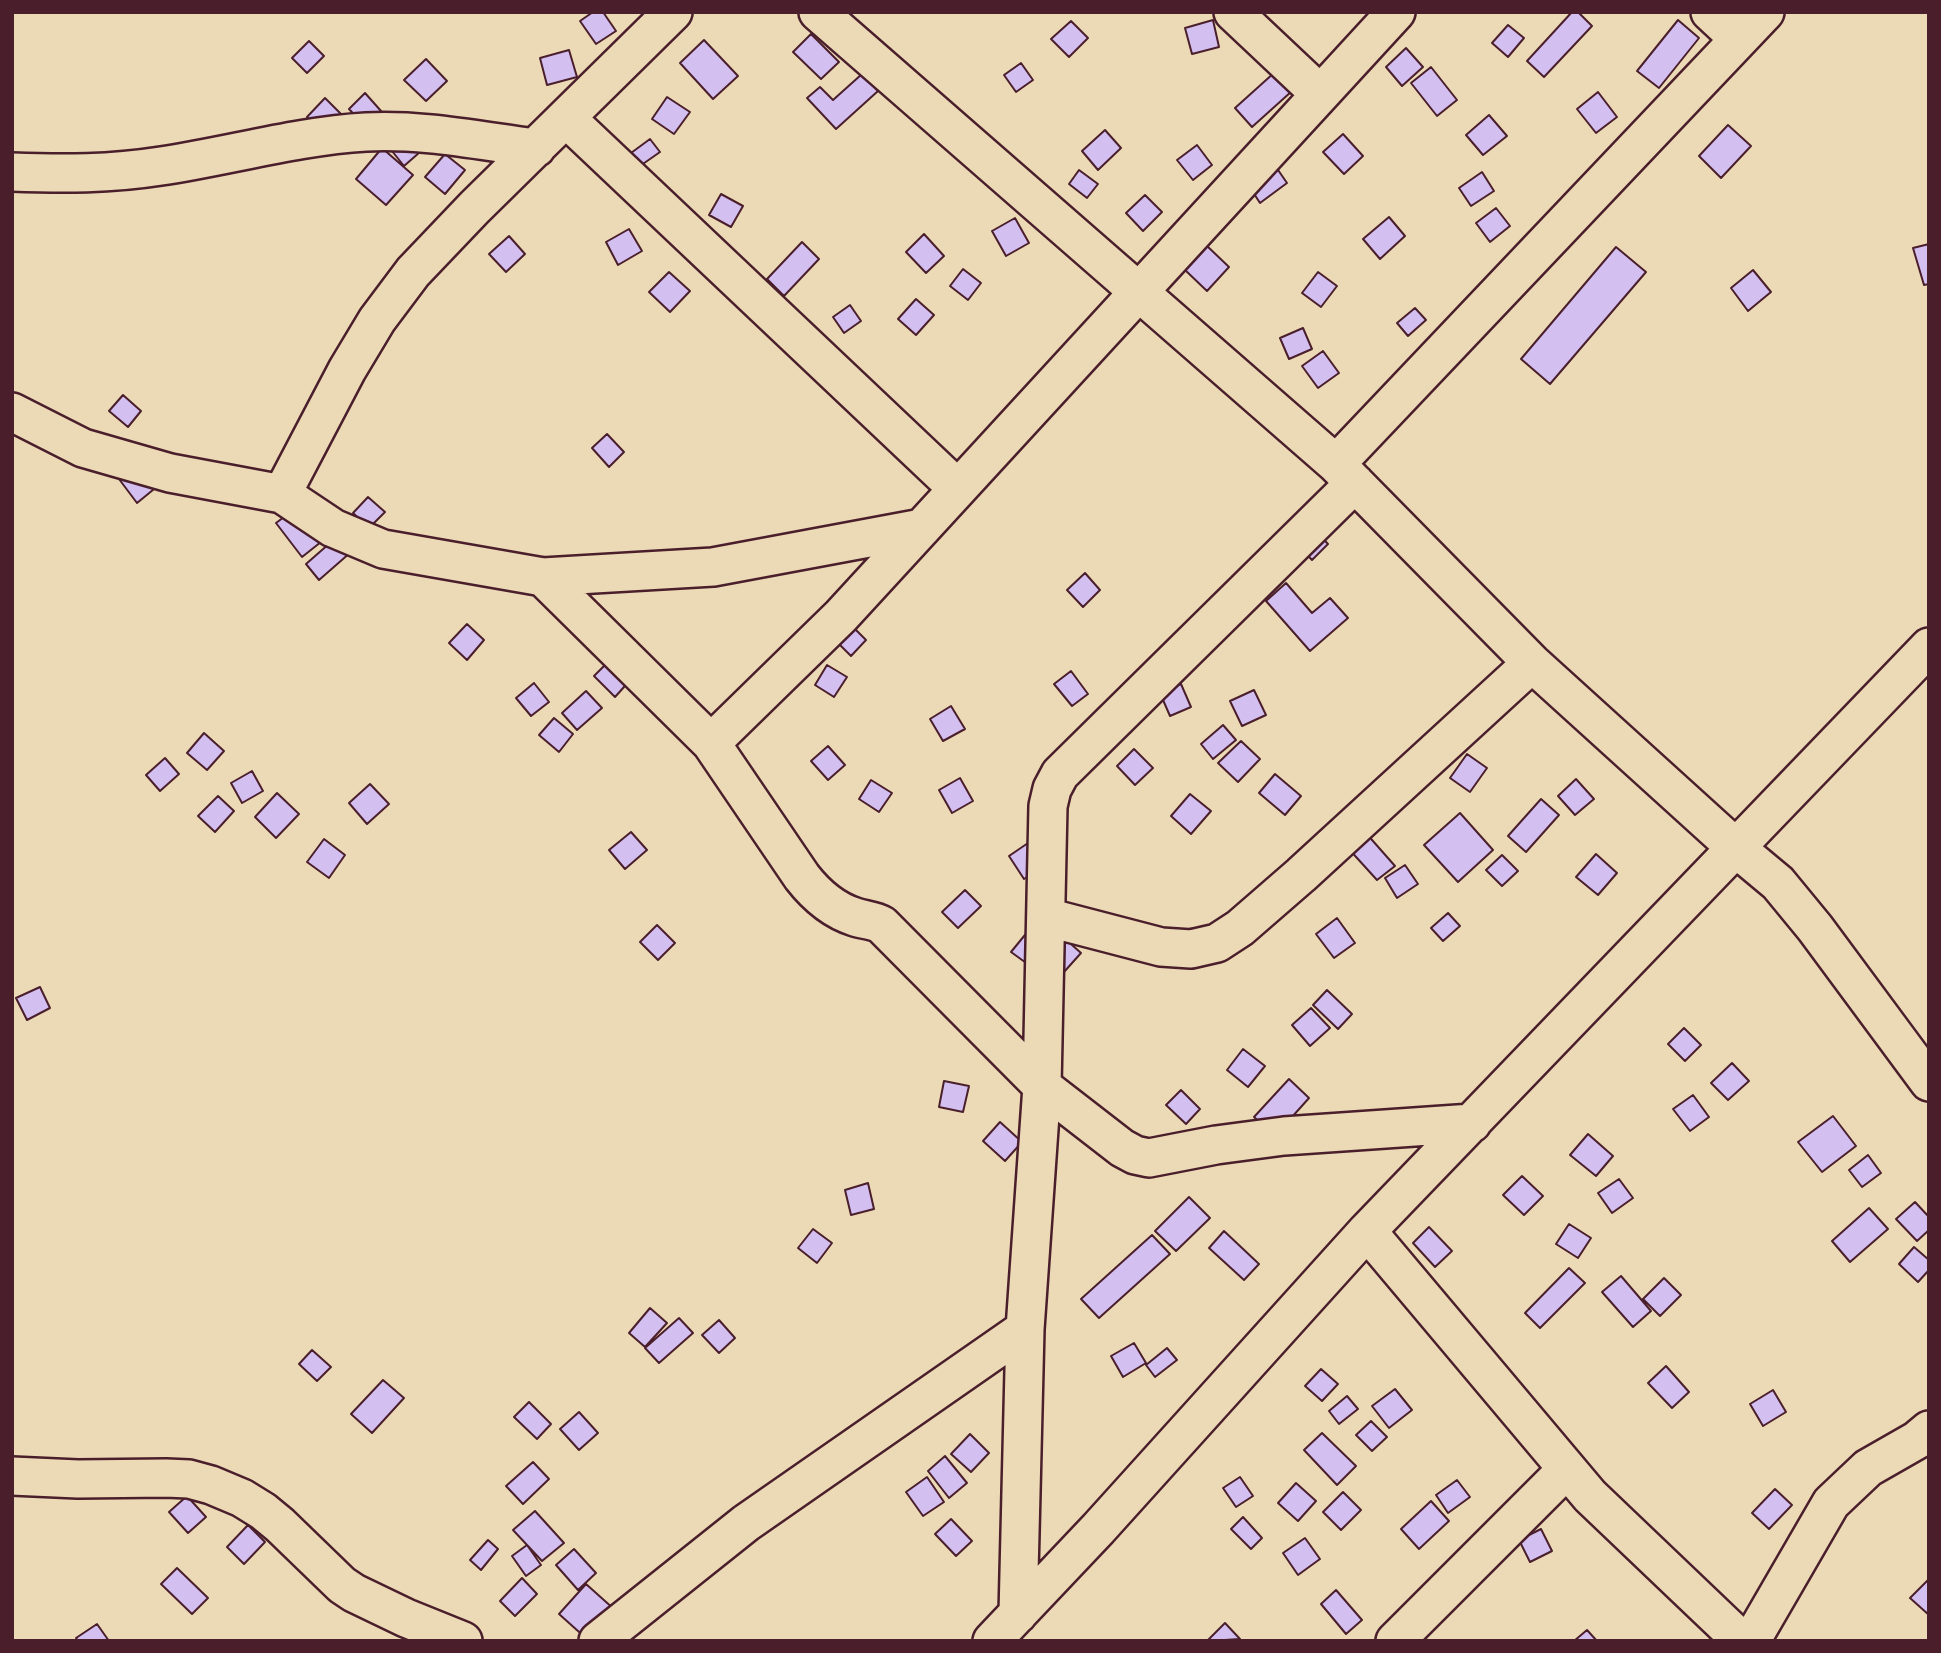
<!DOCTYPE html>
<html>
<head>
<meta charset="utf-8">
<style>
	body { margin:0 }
	#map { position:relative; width:1941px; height:1653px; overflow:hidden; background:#ecdab7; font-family:Itim,sans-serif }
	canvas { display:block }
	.frame { position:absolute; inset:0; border:14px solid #4a1f2b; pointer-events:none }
</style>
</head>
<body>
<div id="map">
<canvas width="1941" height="1653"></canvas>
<div class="frame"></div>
</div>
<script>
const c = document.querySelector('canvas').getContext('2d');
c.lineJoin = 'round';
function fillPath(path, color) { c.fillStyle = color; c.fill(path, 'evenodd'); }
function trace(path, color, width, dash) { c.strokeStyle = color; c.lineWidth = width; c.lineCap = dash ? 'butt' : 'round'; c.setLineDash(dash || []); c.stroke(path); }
const building = new Path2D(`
	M593,12H603L616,31L596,44L580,21Z
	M1572,12H1578L1592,26L1544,77L1527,61Z
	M1213,20L1219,47L1192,54L1185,28Z
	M1678,20L1699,38L1659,88L1637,71Z
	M1071,21L1088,38L1069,57L1051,39Z
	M1508,25L1524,38L1508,57L1492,43Z
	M811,34L839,62L821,79L793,52Z
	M704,40L738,76L713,99L680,63Z
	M309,41L324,56L307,73L292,58Z
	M1406,48L1423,67L1402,86L1386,67Z
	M569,50L577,77L547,85L540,58Z
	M426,59L447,81L426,101L404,80Z
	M1021,63L1033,80L1016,92L1004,75Z
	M1431,67L1457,100L1437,116L1411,83Z
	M1275,72L1292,91L1252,127L1235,108Z
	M862,74L878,91L836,129L807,98L820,87L833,100Z
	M1598,92L1617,117L1596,133L1577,109Z
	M365,93L397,129L381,144L349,109Z
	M667,97L690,112L674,134L652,119Z
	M325,98L342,115L324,133L307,117Z
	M1489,115L1507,136L1483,155L1466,135Z
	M1728,125L1751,146L1721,178L1699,156Z
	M1105,130L1121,148L1098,170L1082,151Z
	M404,132L420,152L404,166L388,146Z
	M1343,134L1363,156L1344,174L1323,152Z
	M650,139L660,152L640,166L631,153Z
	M1197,145L1212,165L1193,180L1177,160Z
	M382,148L413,175L386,205L356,179Z
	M445,154L465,170L445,194L425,177Z
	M1276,167L1287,183L1260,203L1249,186Z
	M1079,170L1098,184L1087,198L1069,184Z
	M1482,172L1494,191L1471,206L1459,188Z
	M721,194L743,206L731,227L709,215Z
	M1145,195L1162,212L1143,231L1126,213Z
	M1496,208L1510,226L1490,242L1476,223Z
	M1389,217L1405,236L1380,259L1363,239Z
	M1015,218L1029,243L1006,256L992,231Z
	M629,229L642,251L618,265L606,242Z
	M924,234L944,256L926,273L906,252Z
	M509,236L525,254L506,272L489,254Z
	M802,242L819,259L784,296L767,279Z
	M1929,244V284L1924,285L1913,248Z
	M1206,245L1229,267L1207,291L1184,269Z
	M1616,247L1646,272L1550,384L1521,359Z
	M963,269L981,283L968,300L950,286Z
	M1753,270L1771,292L1748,311L1731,288Z
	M669,272L690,291L670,312L649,292Z
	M1318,272L1337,286L1321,307L1302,293Z
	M916,299L934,315L916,335L898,319Z
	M850,305L861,321L844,333L833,317Z
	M1415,308L1426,320L1408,336L1397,323Z
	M1303,328L1312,349L1289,359L1280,338Z
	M1323,351L1339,373L1318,388L1302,366Z
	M123,395L141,411L128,427L109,411Z
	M607,434L624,452L609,467L592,448Z
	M141,461L159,485L137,503L119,479Z
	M368,497L385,512L369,528L353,513Z
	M300,505L326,538L302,557L276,523Z
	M1310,525L1328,544L1312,560L1293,540Z
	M338,536L351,552L319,580L306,564Z
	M1085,573L1100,590L1083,607L1067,590Z
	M1286,583L1312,613L1330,598L1348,618L1310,651L1266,601Z
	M467,624L484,640L467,660L449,643Z
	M853,627L866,640L851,656L837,642Z
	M613,657L633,677L615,697L594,676Z
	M827,665L847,677L834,697L815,685Z
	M1071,671L1088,694L1072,706L1054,684Z
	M534,683L549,702L531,716L516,698Z
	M1181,684L1191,707L1170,716L1160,693Z
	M1254,690L1266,715L1242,726L1230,701Z
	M586,691L602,708L577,730L562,713Z
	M951,706L965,729L943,741L930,719Z
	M554,718L573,734L559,752L539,735Z
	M1223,725L1236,740L1213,759L1201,744Z
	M204,733L224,751L207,770L187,753Z
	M1241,741L1260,759L1238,782L1218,763Z
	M828,746L845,765L828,780L811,761Z
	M1134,749L1153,768L1135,785L1117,766Z
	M1467,754L1487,768L1470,792L1450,778Z
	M165,758L179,774L160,791L146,775Z
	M252,771L263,791L242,803L231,783Z
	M1275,774L1301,796L1285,815L1259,793Z
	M960,778L973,801L952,813L939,790Z
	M1576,779L1594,799L1575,815L1558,796Z
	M871,780L892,793L879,812L859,799Z
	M370,784L389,804L367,824L349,803Z
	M277,793L299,814L276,838L255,817Z
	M1190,794L1211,811L1191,834L1171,816Z
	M218,796L234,811L215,832L198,816Z
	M1541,799L1559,815L1526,852L1508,836Z
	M1460,813L1493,850L1458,882L1424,845Z
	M631,832L647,850L625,869L609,850Z
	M1365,832L1395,866L1377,880L1347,847Z
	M324,839L345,855L329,878L307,862Z
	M1031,841L1047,865L1024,879L1009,856Z
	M1596,854L1617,873L1598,895L1576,877Z
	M1502,855L1518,871L1502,886L1486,870Z
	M1405,865L1418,884L1397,898L1385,878Z
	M965,890L981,906L958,928L942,912Z
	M1448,913L1460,926L1443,941L1431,928Z
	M1337,918L1355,943L1334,958L1316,934Z
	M657,925L675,943L658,960L640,942Z
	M1029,930V965L1011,952Z
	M1062,936L1081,953L1064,972L1045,955Z
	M40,987L50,1008L27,1020L16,998Z
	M1327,990L1352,1014L1338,1029L1313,1005Z
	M1311,1008L1330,1028L1310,1046L1292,1025Z
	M1684,1028L1701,1045L1685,1061L1668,1044Z
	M1243,1049L1265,1066L1248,1087L1227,1070Z
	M1732,1063L1749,1081L1728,1100L1711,1083Z
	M1289,1079L1309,1098L1275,1136L1254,1117Z
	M944,1081L969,1086L963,1112L939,1107Z
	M1181,1090L1200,1109L1186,1124L1166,1105Z
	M1693,1095L1709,1117L1690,1131L1673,1109Z
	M1833,1116L1856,1146L1822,1172L1798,1142Z
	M1000,1122L1022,1142L1005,1161L983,1141Z
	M1588,1134L1613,1156L1596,1176L1570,1155Z
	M1868,1155L1881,1173L1862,1187L1849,1170Z
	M1522,1176L1543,1196L1524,1215L1503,1195Z
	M1619,1179L1633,1198L1612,1213L1598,1193Z
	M868,1183L874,1209L851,1215L845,1190Z
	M1189,1197L1210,1218L1176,1251L1155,1231Z
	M1915,1202L1929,1217V1230L1917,1241L1896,1219Z
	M1869,1208L1888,1229L1850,1262L1832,1241Z
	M1569,1224L1591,1238L1578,1258L1556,1244Z
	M1429,1227L1452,1251L1435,1267L1413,1243Z
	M813,1229L832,1243L817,1263L798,1248Z
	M1224,1231L1259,1264L1244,1280L1209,1248Z
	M1152,1235L1170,1254L1099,1318L1081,1299Z
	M1914,1247L1929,1260V1270L1918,1282L1899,1264Z
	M1569,1268L1585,1283L1540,1328L1525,1313Z
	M1621,1276L1651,1311L1633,1327L1602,1292Z
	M1664,1278L1681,1295L1660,1316L1643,1299Z
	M650,1308L667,1323L645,1347L629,1333Z
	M679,1318L693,1333L659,1363L645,1348Z
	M719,1320L735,1338L719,1353L702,1335Z
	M1134,1343L1146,1363L1123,1377L1111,1356Z
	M1167,1348L1177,1360L1155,1377L1146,1365Z
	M312,1350L331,1367L317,1381L299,1364Z
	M1666,1366L1689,1392L1672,1408L1648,1383Z
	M1321,1369L1338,1384L1322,1401L1305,1386Z
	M383,1380L404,1398L372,1433L351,1414Z
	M1395,1389L1412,1410L1389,1428L1372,1406Z
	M1773,1390L1786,1412L1763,1426L1750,1404Z
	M1347,1396L1358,1409L1339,1424L1329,1411Z
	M529,1402L551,1424L537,1439L514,1417Z
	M579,1412L598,1433L579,1450L560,1429Z
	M1371,1421L1387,1437L1372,1451L1356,1435Z
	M1322,1433L1356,1466L1337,1485L1304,1450Z
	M970,1434L989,1453L971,1472L951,1454Z
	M945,1456L967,1483L949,1498L928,1471Z
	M533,1462L549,1479L523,1504L506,1486Z
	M927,1477L944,1502L923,1516L906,1492Z
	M1240,1477L1253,1496L1236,1507L1223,1488Z
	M1457,1480L1470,1497L1448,1513L1436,1495Z
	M1296,1483L1316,1501L1298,1521L1278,1503Z
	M1775,1489L1792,1505L1769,1529L1752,1513Z
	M1343,1492L1361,1510L1341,1530L1323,1512Z
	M187,1496L206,1517L188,1533L169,1512Z
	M1431,1501L1449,1521L1419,1549L1401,1529Z
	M535,1511L564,1543L542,1561L513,1530Z
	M1243,1517L1262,1538L1251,1549L1231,1529Z
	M951,1519L972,1541L956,1556L935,1534Z
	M248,1525L265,1542L244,1564L227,1547Z
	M1541,1529L1552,1551L1530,1562L1519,1540Z
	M1305,1538L1320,1559L1298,1575L1283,1553Z
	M488,1540L498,1549L481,1570L470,1560Z
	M527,1545L541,1565L526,1576L512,1556Z
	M574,1549L596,1573L578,1590L556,1565Z
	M177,1568L208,1598L192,1614L161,1584Z
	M522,1578L537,1594L515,1616L500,1601Z
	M1929,1579V1615L1910,1598Z
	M586,1584L615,1610L588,1640L559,1614Z
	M1336,1590L1362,1620L1346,1634L1321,1604Z
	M1225,1623L1240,1639L1209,1641L1208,1640Z
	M97,1624L109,1641H78L76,1638Z
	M1587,1630L1597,1641H1574Z`);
const street = new Path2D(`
	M818,12L1336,464
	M1233,12L1320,94
	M1710,12L1739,39
	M1765,12L1336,464L1532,663L1736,848L1778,883L1815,928L1929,1082
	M566,118L957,488
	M12,172C64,174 110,174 161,166C229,156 297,136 366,132C423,129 480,141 536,148
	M12,412L83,448L170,473L282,494L333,528L383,549L543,577L713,567L922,528
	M282,494L347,370L377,320L413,272L474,208L673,12
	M543,577L711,743L802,877C816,895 833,910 855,917C864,920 874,920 882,925L1042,1086L1122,1148L1135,1155L1149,1158L1216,1145L1284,1136L1472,1123
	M711,743L841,616L1396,12
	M1046,917L1161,947L1191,949L1217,943L1240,928L1301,875L1532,663
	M1367,1231L1590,1496L1742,1641
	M12,1476L78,1479L166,1478L189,1479L211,1485L242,1498L263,1511L280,1525L342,1585L354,1593L406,1618L463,1641
	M1018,1614L1025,1329L1042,1086L1048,806L1052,789L1060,774L1355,483
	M598,1641L746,1523L1025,1329
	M992,1641L1098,1529L1367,1231L1929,647
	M1395,1641L1567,1469
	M1751,1641L1831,1503L1868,1468L1917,1440L1929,1430`);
fillPath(building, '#d3c0f0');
trace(building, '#4a1f2b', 2);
trace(street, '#4a1f2b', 42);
trace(street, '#ecdab7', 37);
</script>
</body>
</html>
